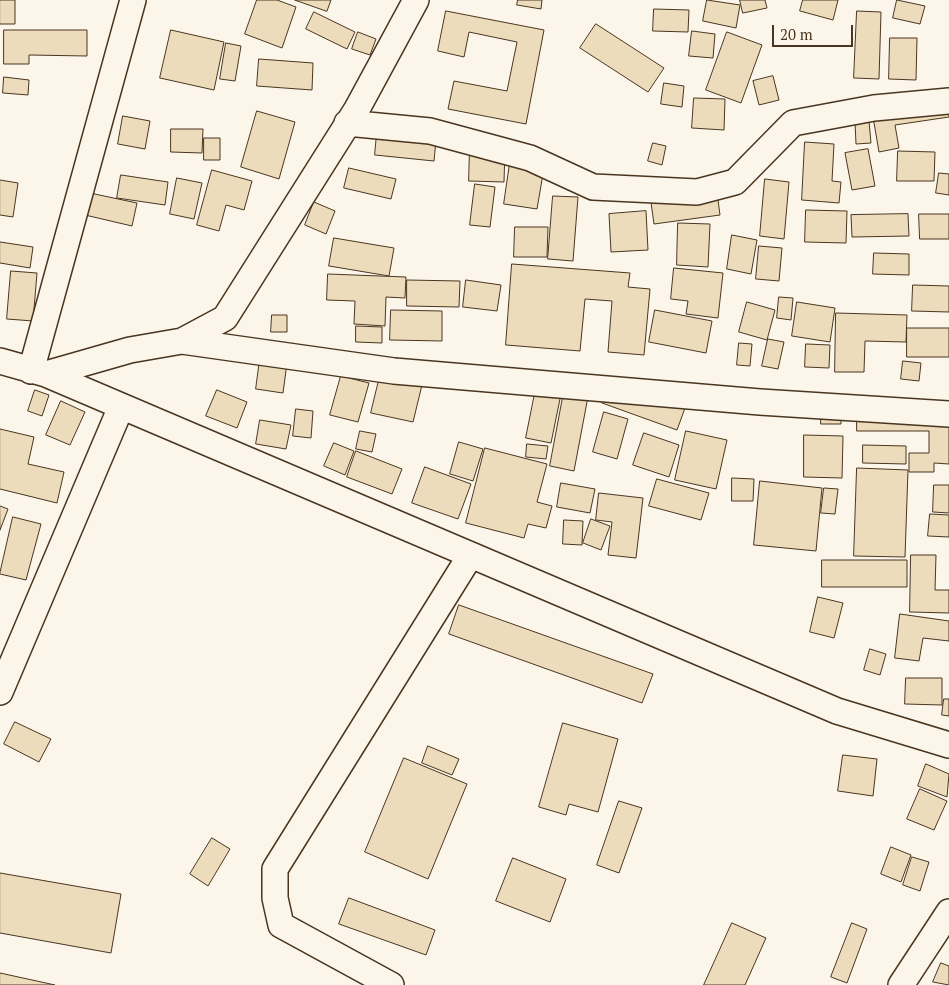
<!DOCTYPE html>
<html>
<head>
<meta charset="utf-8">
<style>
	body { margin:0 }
	#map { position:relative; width:949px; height:985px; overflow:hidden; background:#fbf6e9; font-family:"PT Serif",serif }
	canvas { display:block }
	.scale { position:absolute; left:772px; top:25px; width:81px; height:22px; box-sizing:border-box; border:2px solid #4a3520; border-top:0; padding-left:6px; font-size:15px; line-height:18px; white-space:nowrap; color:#4a3520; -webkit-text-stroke:4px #fbf6e9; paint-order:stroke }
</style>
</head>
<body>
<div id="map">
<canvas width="949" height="985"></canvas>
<div class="scale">20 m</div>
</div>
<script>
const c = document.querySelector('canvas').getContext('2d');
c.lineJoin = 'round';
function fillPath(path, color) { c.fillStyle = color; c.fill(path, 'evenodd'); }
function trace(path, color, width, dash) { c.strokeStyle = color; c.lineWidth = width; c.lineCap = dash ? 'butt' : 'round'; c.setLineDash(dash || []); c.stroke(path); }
const building = new Path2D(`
	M0,0H15V24H0Z
	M257,0H277L296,7L282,48L245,34Z
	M295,0H331L327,11Z
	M518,0H542L541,9L517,5Z
	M707,0L740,5L736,28L703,21Z
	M740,0H765L767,8L743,13Z
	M803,0H838L833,20L800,11Z
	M897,0L925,6L920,24L893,18Z
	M654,9L689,10L688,32L653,31Z
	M446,11L544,30L526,124L448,109L454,81L507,91L517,42L469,32L464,57L438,51Z
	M857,11L881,12L879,79L854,78Z
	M314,12L355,32L347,49L306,29Z
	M596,24L664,68L648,92L580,48Z
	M4,30H87V56L29,55V64H4Z
	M171,30L224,42L214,90L160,78Z
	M692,31L715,34L713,58L689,56Z
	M358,32L376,39L370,55L352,49Z
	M727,32L762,45L741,103L706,90Z
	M890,38H917L916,80L889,79Z
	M226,43L241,46L235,81L220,79Z
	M259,59L313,63L312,90L257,86Z
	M773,76L779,100L759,105L753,81Z
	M4,77L29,80L28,95L3,93Z
	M664,83L684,86L682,107L661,104Z
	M694,98L725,99L724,130L692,128Z
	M949,99V117L895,125L899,148L879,152L872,111Z
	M257,111L295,122L279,179L241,167Z
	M123,116L150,121L145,149L118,144Z
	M869,121L871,143L856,144L855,122Z
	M171,129H203L202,153L171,152Z
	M377,133L436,140L434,161L375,155Z
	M204,138H220V160H204Z
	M805,142L834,144L832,181L841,182L839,203L802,200Z
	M653,143L666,146L662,165L648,161Z
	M470,147L505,148L504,182L469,181Z
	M868,149L875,186L852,190L845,153Z
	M898,151L935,152L934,181H897Z
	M510,163L544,168L537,209L504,204Z
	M349,168L396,179L391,199L344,188Z
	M212,170L252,181L244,210L226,205L219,231L197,225Z
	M939,173L949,174V195L936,193Z
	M121,175L168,182L165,205L117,198Z
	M177,178L202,183L194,219L170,214Z
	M668,178L670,192L716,185L720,215L654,224L648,181Z
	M765,179L789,182L784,239L760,236Z
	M0,180L18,183L13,217L0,215Z
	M475,184L495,187L490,227L470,225Z
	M90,193L137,203L132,226L85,215Z
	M553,196L578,197L573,261L548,259Z
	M314,202L335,211L326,234L305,225Z
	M806,210L847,211L846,243L805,242Z
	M646,211L648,250L611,252L609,214Z
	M908,214L909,236L852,237L851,215Z
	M919,214H949V239H920Z
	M678,223L710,224L708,267L677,265Z
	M515,227H548L547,257H514Z
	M732,235L757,240L751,274L727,269Z
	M334,238L394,248L389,276L329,266Z
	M0,242L33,247L30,268L0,263Z
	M759,246L782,248L779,281L756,279Z
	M874,253L909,254V275L873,274Z
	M512,264L630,273L628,287L650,289L644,355L608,352L612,301L585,299L580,351L506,345Z
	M674,268L723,273L718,318L686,314L688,301L671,299Z
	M11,271L37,273L33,321L7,319Z
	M328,274L406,277L405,298L386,297L385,326L354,324L355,301L327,300Z
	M407,280L460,281L459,307L407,306Z
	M466,280L501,285L497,311L463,307Z
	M913,285L949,286V312L912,311Z
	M779,297L793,298L791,320L777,318Z
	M747,302L775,310L767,340L739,332Z
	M797,302L835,308L830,342L792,336Z
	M391,310L442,311V341L390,340Z
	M655,310L712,321L706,353L649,342Z
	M836,313L907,315L906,342L865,341L864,372H835Z
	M272,315H287V332H271Z
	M356,326L382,327V343L356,342Z
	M907,328H949V357H907Z
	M768,339L784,342L778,369L762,366Z
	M739,343L752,344L750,366L737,365Z
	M806,344L830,345L829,368L805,367Z
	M260,359L287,363L283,393L256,389Z
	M903,361L921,363L919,381L901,379Z
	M341,376L369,383L358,422L330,415Z
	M380,376L422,385L413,422L371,413Z
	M566,381L590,386L574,471L550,466Z
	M609,381L685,408L677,430L602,403Z
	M536,388L561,394L551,443L526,438Z
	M35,390L49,395L42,416L28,411Z
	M217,390L247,402L237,428L206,416Z
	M61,401L85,412L70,445L46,435Z
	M857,403H949V464L934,463V472H909V453H929V431H857Z
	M821,407H841V424H821Z
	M296,409L313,411L311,438L293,436Z
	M604,412L628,419L617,459L593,452Z
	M260,420L291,425L286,449L256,444Z
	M0,429L34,437L28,464L64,472L57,503L0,489Z
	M360,431L376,434L372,452L356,449Z
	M686,431L727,440L716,489L675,480Z
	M644,433L679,445L669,477L633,465Z
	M804,435L843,436L842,478L804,477Z
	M459,442L483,449L473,481L450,474Z
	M334,443L354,451L345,475L324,466Z
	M527,444L548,446L546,459L526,457Z
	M863,445L906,446V464L863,463Z
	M485,448L547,464L537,502L552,506L546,528L528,524L524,538L466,523Z
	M356,451L402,469L392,494L347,477Z
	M425,467L471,484L458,519L412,503Z
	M857,468L908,470L905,557L854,556Z
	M732,478L754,479L753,501H732Z
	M657,479L709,493L701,520L649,506Z
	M760,481L822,488L816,551L754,545Z
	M561,483L595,489L590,513L557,507Z
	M934,485H949V513L933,512Z
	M824,488L838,489L835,514L821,513Z
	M599,493L643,498L636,558L608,555L612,522L596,520Z
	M0,506L8,509L0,530Z
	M930,514L949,515V537L928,536Z
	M13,517L41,524L26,580L0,574Z
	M591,519L610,526L601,550L583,543Z
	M564,520L583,521L582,545L563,544Z
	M911,555H936L935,590H949V613L910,612Z
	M822,560H907V587H822Z
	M818,597L843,603L834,638L810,632Z
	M459,605L653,674L642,703L449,634Z
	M900,614L949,621V641L923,638L919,661L895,658Z
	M870,649L886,654L880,675L864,670Z
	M906,678H942V705L905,704Z
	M944,699H949V716L942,715Z
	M15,722L51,739L39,762L4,744Z
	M563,723L618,739L598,812L569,804L566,815L539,807Z
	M428,746L459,759L452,775L422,763Z
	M843,755L877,759L873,796L838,791Z
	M404,758L467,784L428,879L365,852Z
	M926,764L949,774L947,797L918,786Z
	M920,789L947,801L934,830L907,819Z
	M619,801L642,808L619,873L597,865Z
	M212,838L230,849L208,886L190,874Z
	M891,847L911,855L901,882L881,874Z
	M912,857L929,862L920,891L903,885Z
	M513,858L566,879L550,922L496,901Z
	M0,873L121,894L111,953L0,933Z
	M349,898L435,930L426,955L339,924Z
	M732,923L766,938L745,985H704Z
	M852,923L867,929L847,983L831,977Z
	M941,963L949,966V985L933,982Z
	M0,973L55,985H0Z`);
const minor = new Path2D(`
	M347,123L430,131L530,158L593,187L697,192L735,182L793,123L874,108L949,101
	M182,341L394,371L760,402L949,414
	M0,361L46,374L837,711L949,745
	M31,371L133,0
	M46,374L130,350L182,341L225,318L357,109L416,0
	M0,692L121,407
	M391,985L281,925L275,898V869L470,556
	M901,985L949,912`);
fillPath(building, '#ecdcbc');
trace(building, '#4a3520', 1);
trace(minor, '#4a3520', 28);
trace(minor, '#fbf6e9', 25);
</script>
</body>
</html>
